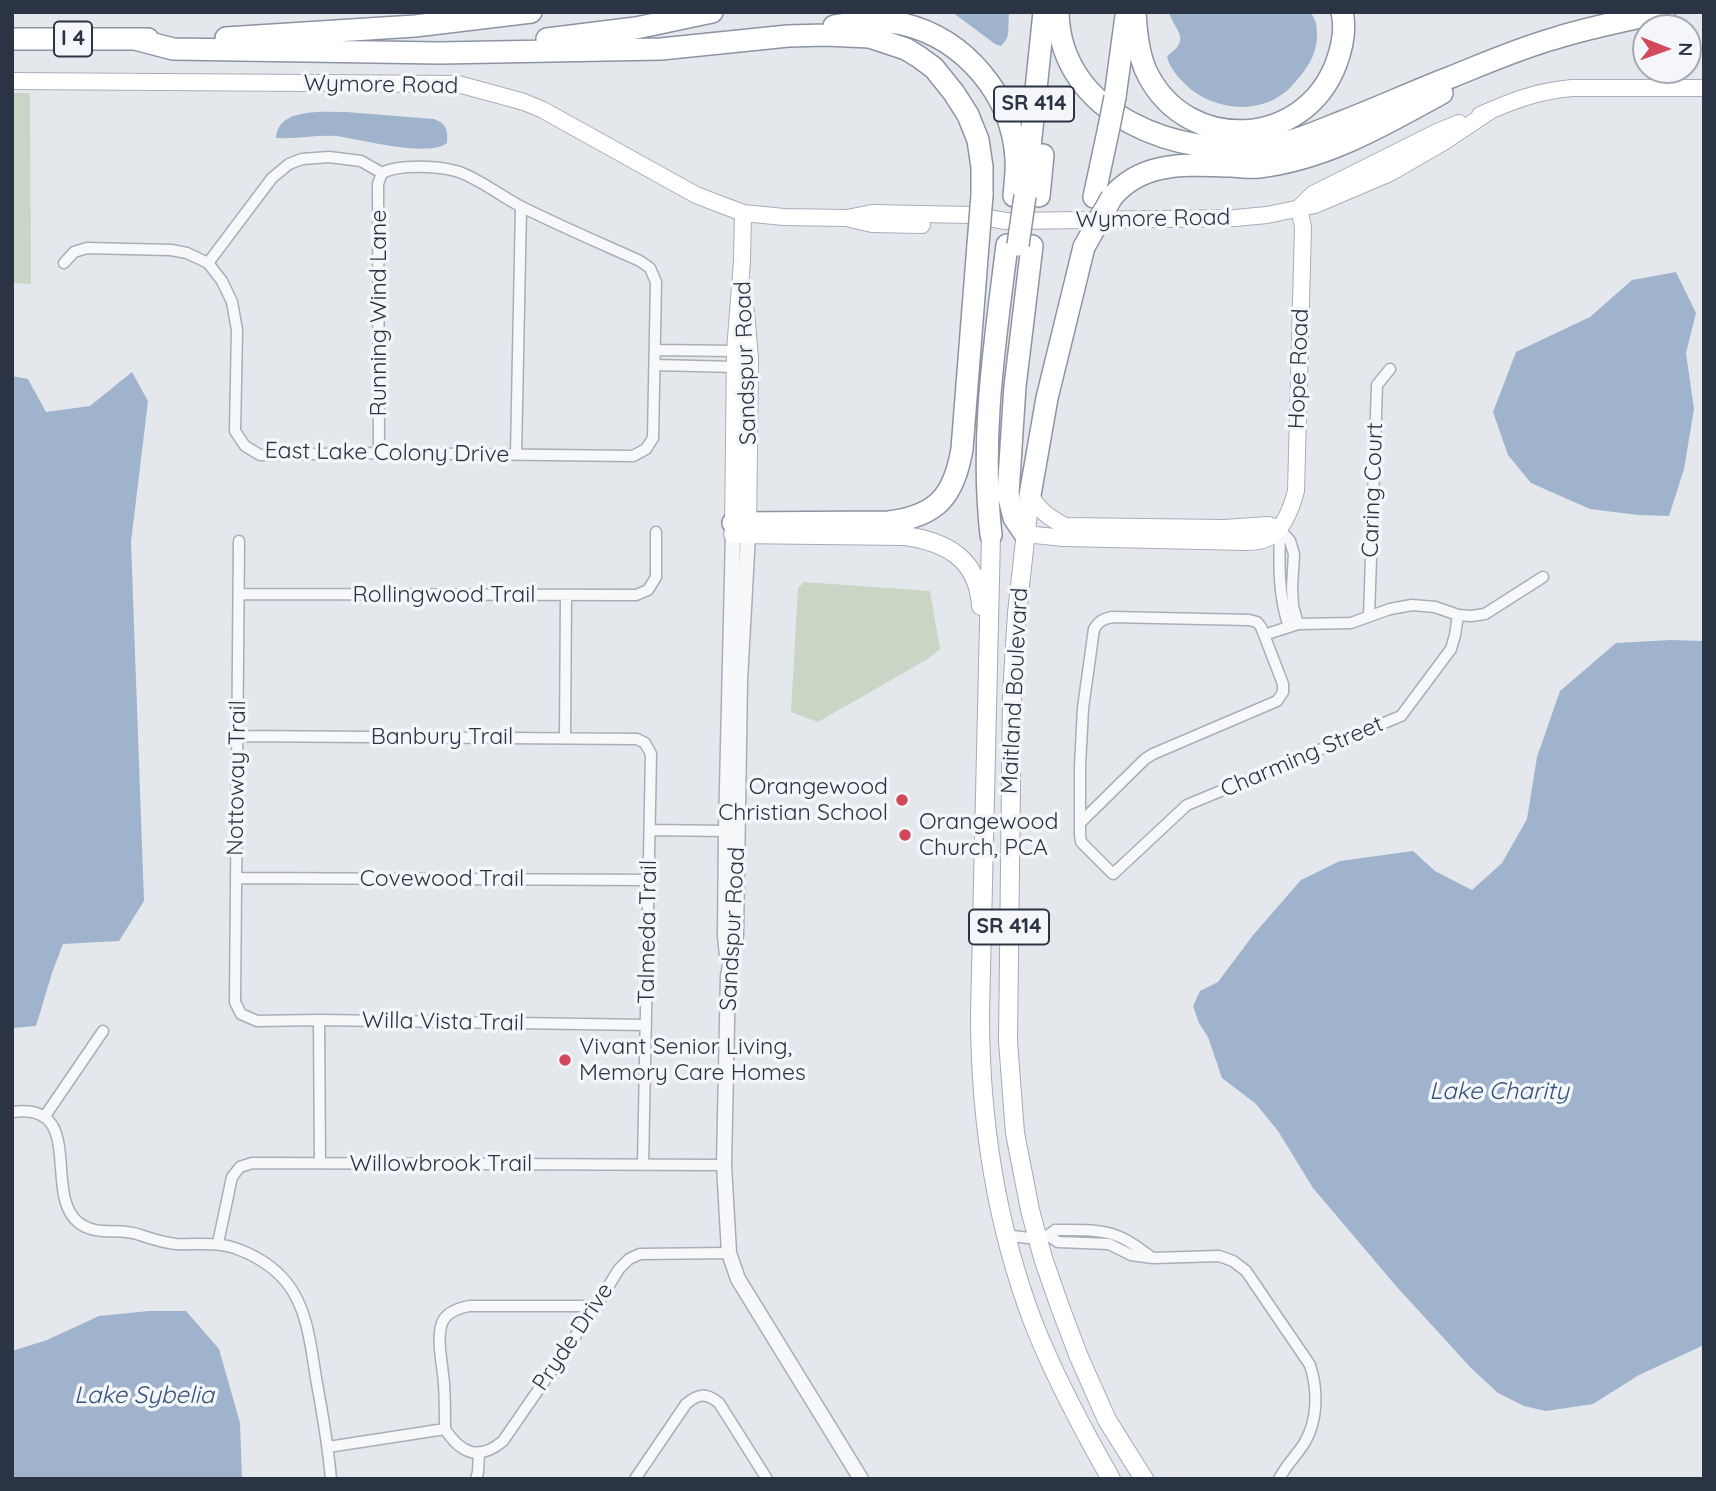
<!DOCTYPE html>
<html>
<head>
<meta charset="utf-8">
<style>
	body { margin:0 }
	#map { position:relative; width:1716px; height:1491px; overflow:hidden; background:#e4e7ec; font-family:Quicksand,sans-serif }
	canvas { display:block }
	.frame { position:absolute; inset:0; border:14px solid #2b3445; pointer-events:none }
	.north { position:absolute; left:1632px; top:14px; width:70px; height:70px; box-sizing:border-box; background:#f4f6f9; border:2px solid #a4a8b1; border-radius:50%; rotate:91deg; font-size:19px; font-weight:700; line-height:28px; text-align:center; color:#2b3445 }
	.north::after { content:''; display:block; margin:auto; width:24px; height:32px; background:#d1495b; clip-path:polygon(50% 0,100% 100%,50% 72%,0 100%) }
</style>
</head>
<body>
<div id="map">
<canvas width="1716" height="1491"></canvas>
<div class="frame"></div>
<div class="north">N</div>
</div>
<script>
const c = document.querySelector('canvas').getContext('2d');
c.lineJoin = 'round';
function fillPath(path, color) { c.fillStyle = color; c.fill(path, 'evenodd'); }
function trace(path, color, width, dash) { c.strokeStyle = color; c.lineWidth = width; c.lineCap = dash ? 'butt' : 'round'; c.setLineDash(dash || []); c.stroke(path); }
function label(font, color, halo, rows, align = 'center') {
  c.font = font + ' Quicksand,sans-serif'; c.lineWidth = 7; c.setLineDash([]); c.textBaseline = 'middle'; c.strokeStyle = halo; c.fillStyle = color; for (const [text, x, y, turn = 0] of rows) {
    c.save(); c.translate(x, y); c.rotate((+turn || 0) * Math.PI / 180); c.textAlign = isNaN(turn) ? turn : align; if (halo) c.strokeText(text, 0, 0); c.fillText(text, 0, 0); c.restore();
  }
}
const green = new Path2D(`
	M12,93H30L31,284L12,283Z
	M804,582L930,591L940,649L926,660L818,722L791,712L798,588Z`);
const water = new Path2D(`
	M952,12H1009L1008,35L1006,40L1001,46L995,44Z
	M1169,12H1310C1317,20 1317,28 1317,38C1316,55 1307,69 1296,81C1292,85 1289,90 1284,93C1255,116 1209,109 1184,83C1177,76 1169,67 1167,56C1193,38 1174,31 1169,12Z
	M346,112L434,119C447,124 448,130 447,143C427,158 361,139 336,136C316,135 296,139 276,138C278,107 324,112 346,112Z
	M1676,272L1696,313L1686,353L1694,409L1684,469L1669,516L1638,515L1590,509L1531,483L1508,455L1493,412L1516,352L1590,317L1632,280Z
	M132,372L148,401L131,542L144,901L119,941L63,944L52,973L36,1026L12,1028V376L28,379L46,412L90,406Z
	M1671,640L1704,641V1345L1639,1375L1593,1404L1546,1411L1524,1406L1498,1393L1471,1368L1396,1286L1313,1188L1278,1131L1256,1104L1222,1078L1208,1037L1199,1023L1193,1006L1200,991L1218,982L1254,934L1301,880L1340,861L1413,851L1435,871L1472,890L1502,863L1527,819L1537,757L1560,691L1616,643Z
	M149,1311H186L219,1349L240,1423L242,1479H12V1351L47,1340L99,1316Z`);
const minor = new Path2D(`
	M64,263L74,252L87,248L171,250L187,253L208,263L222,281L232,302L237,330L235,431L245,446L260,455L379,453L633,456L646,449L653,438L656,282L650,268L640,261C600,243 560,226 522,207C500,196 479,178 456,171C437,166 399,164 382,173
	M208,263L272,178L289,164L302,159L329,157L361,161L382,173
	M655,350L735,351L738,353
	M655,365L735,367L738,365
	M379,453L378,184L382,173
	M516,454L521,207
	M1279,528L1290,541L1294,554L1292,588L1293,606L1298,624
	M1280,530C1279,563 1278,596 1289,627
	M239,541L235,1002L241,1014L257,1021L319,1020L646,1025
	M239,594L636,595L648,590L656,577V532
	M1369,616L1377,385L1390,369
	M1264,635L1298,624L1351,623L1390,609L1412,605L1435,607L1458,615L1471,616L1485,614L1543,577
	M238,736L637,739L645,743L651,754L643,1165
	M565,737L566,595
	M1080,823L1145,759L1153,754L1277,701L1283,692V684L1261,627L1257,622L1249,620L1112,617C1103,619 1099,621 1094,629L1083,708L1080,766V835L1081,842L1113,874L1187,805L1401,716L1451,649L1455,635L1458,615
	M650,830L726,831
	M236,878L649,880
	M319,1020L320,1163
	M12,1112C87,1101 42,1195 79,1223C98,1237 119,1227 140,1235C152,1239 164,1243 176,1244C198,1245 218,1241 240,1250C258,1257 274,1267 287,1283C309,1311 311,1350 317,1384C323,1416 328,1447 331,1479
	M45,1116L103,1031
	M1006,1235C1023,1237 1042,1243 1055,1230C1074,1230 1093,1229 1112,1234C1126,1238 1139,1248 1151,1257
	M1049,1236L1058,1242L1109,1244L1131,1255L1153,1258L1219,1256L1233,1261L1246,1271L1310,1365C1318,1390 1318,1419 1305,1442C1297,1455 1286,1465 1279,1479
	M218,1243L232,1177L240,1167L252,1163L724,1165
	M445,1429C461,1454 479,1461 503,1441L596,1306L619,1269L629,1259L640,1254L729,1253
	M445,1429C445,1414 445,1399 444,1384C443,1367 436,1339 442,1323C446,1312 459,1308 469,1306H596
	M328,1447L445,1429
	M476,1479L478,1472L479,1453
	M635,1479L686,1404C699,1393 706,1393 719,1403L767,1479`);
const tertiary = new Path2D(`
	M748,534L740,680L736,934L728,976L724,1165L729,1253L738,1279L861,1479
	M727,956L725,936L726,831L733,534`);
const secondary = new Path2D(`
	M12,81L458,84L524,102L543,110L696,195L743,213L784,217L847,218L872,213L970,215L1006,221
	M1480,115C1512,101 1537,91 1572,88H1704
	M1299,208L1313,194L1437,132L1459,123
	M850,219L872,224L922,225
	M1010,221L1235,218L1267,215L1315,205L1388,174L1442,143L1490,111
	M746,311L750,359L748,534
	M1030,495C1040,511 1048,517 1065,526L1224,528L1268,525L1279,528
	M733,532L735,351L742,260L743,213
	M1025,534L1064,538L1246,542C1254,542 1263,541 1270,537C1284,528 1292,506 1296,491L1303,227L1299,208`);
const primary = new Path2D(`
	M1030,495L1017,613L1012,695L1008,1041L1015,1133L1030,1210L1043,1258L1060,1307L1079,1357L1107,1420L1144,1479
	M733,534L905,536C947,542 978,559 981,606
	M991,535L980,1014C980,1119 996,1224 1033,1322C1054,1376 1082,1428 1111,1479`);
const motorway = new Path2D(`
	M1058,12C1060,116 1180,159 1268,146C1294,142 1319,131 1344,121C1380,107 1415,91 1451,77C1486,63 1520,48 1556,38C1591,27 1628,20 1664,12
	M1135,12C1136,32 1138,56 1148,75C1189,154 1304,148 1336,64C1342,48 1346,29 1342,12
	M834,26C857,22 880,19 903,24C965,39 1012,95 1016,158C1017,171 1015,183 1014,196
	M226,38L415,26L531,12
	M12,39H148
	M135,39L173,49L440,53L661,49L788,36L826,35L870,37L906,49L919,57L934,68L954,93L968,115L978,140L982,167V195
	M547,39L636,28L712,12
	M1115,97L1126,16
	M1027,176L1044,12
	M1039,196L1043,155
	M1094,197L1109,127
	M1112,197C1143,160 1188,165 1232,166C1241,167 1250,168 1259,167C1326,159 1384,125 1442,93
	M1030,495L1047,398L1084,247
	M733,523L889,522C937,516 954,496 962,449L978,245
	M1025,534L1014,518L1008,494L1015,386L1032,246
	M991,535C980,436 995,342 1007,245`);
const motorwayBridge = new Path2D(`
	M1109,127L1115,97
	M978,245L982,195
	M1018,245L1025,196
	M1084,247L1112,197`);
const markers = [
	[902,800,7,"#d1495b"],
	[905,835,7,"#d1495b"],
	[565,1060,7,"#d1495b"]
];
const shields = [
	[73,39,38],
	[1034,104,80],
	[1009,927,80]
];
const shieldNames = [
	["I 4",73,39],
	["SR 414",1034,104],
	["SR 414",1009,927]
];
const streetNames = [
	["Wymore Road",381,85,1],
	["Wymore Road",1153,219,-1],
	["Running Wind Lane",379,313,-90],
	["Sandspur Road",746,363,-92],
	["Hope Road",1299,369,-88],
	["East Lake Colony Drive",387,453,1],
	["Caring Court",1373,490,-88],
	["Rollingwood Trail",444,595],
	["Maitland Boulevard",1015,691,-87],
	["Banbury Trail",442,737],
	["Charming Street",1302,757,-23],
	["Nottoway Trail",237,778,-89],
	["Covewood Trail",442,879],
	["Sandspur Road",733,929,-87],
	["Talmeda Trail",648,932,-89],
	["Willa Vista Trail",443,1022,1],
	["Willowbrook Trail",441,1164],
	["Pryde Drive",573,1337,-56]
];
const poiNames = [
	["Orangewood",888,787,"right"],
	["Christian School",888,813,"right"],
	["Orangewood",919,822],
	["Church, PCA",919,848],
	["Vivant Senior Living,",579,1047],
	["Memory Care Homes",579,1073]
];
const waterNames = [
	["Lake Charity",1499,1092],
	["Lake Sybelia",144,1396]
];
fillPath(green, '#c9d6c5');
fillPath(water, '#9fb4cc');
trace(minor, '#a9aeb7', 13);
trace(tertiary, '#a9aeb7', 17);
trace(secondary, '#a9aeb7', 18);
trace(primary, '#a3abb8', 20);
trace(motorway, '#8b94a3', 24);
trace(minor, '#f7f8fa', 10);
trace(tertiary, '#f7f8fa', 14);
trace(secondary, '#fff', 16);
trace(primary, '#fff', 18);
trace(motorway, '#fff', 21);
trace(motorwayBridge, '#8b94a3', 24, []);
trace(motorwayBridge, '#fff', 21);
for (const [x, y, r, color] of markers) { const dot = new Path2D(); dot.arc(x, y, r, 0, 2 * Math.PI); c.fillStyle = color; c.fill(dot); trace(dot, '#f4f6f9', 2.5); }
for (const [x, y, w] of shields) { const box = new Path2D(); box.roundRect(x - w / 2, y - 17.5, w, 35, 5); c.fillStyle = '#f4f6f9'; c.fill(box); trace(box, '#2b3445', 2); }
label('bold 21px', '#2b3445', null, shieldNames);
label('23px', '#2b3445', '#f4f6f9', streetNames);
label('23px', '#2b3445', '#f4f6f9', poiNames, 'left');
label('italic 24px', '#34527a', '#f4f6f9', waterNames);
</script>
</body>
</html>
